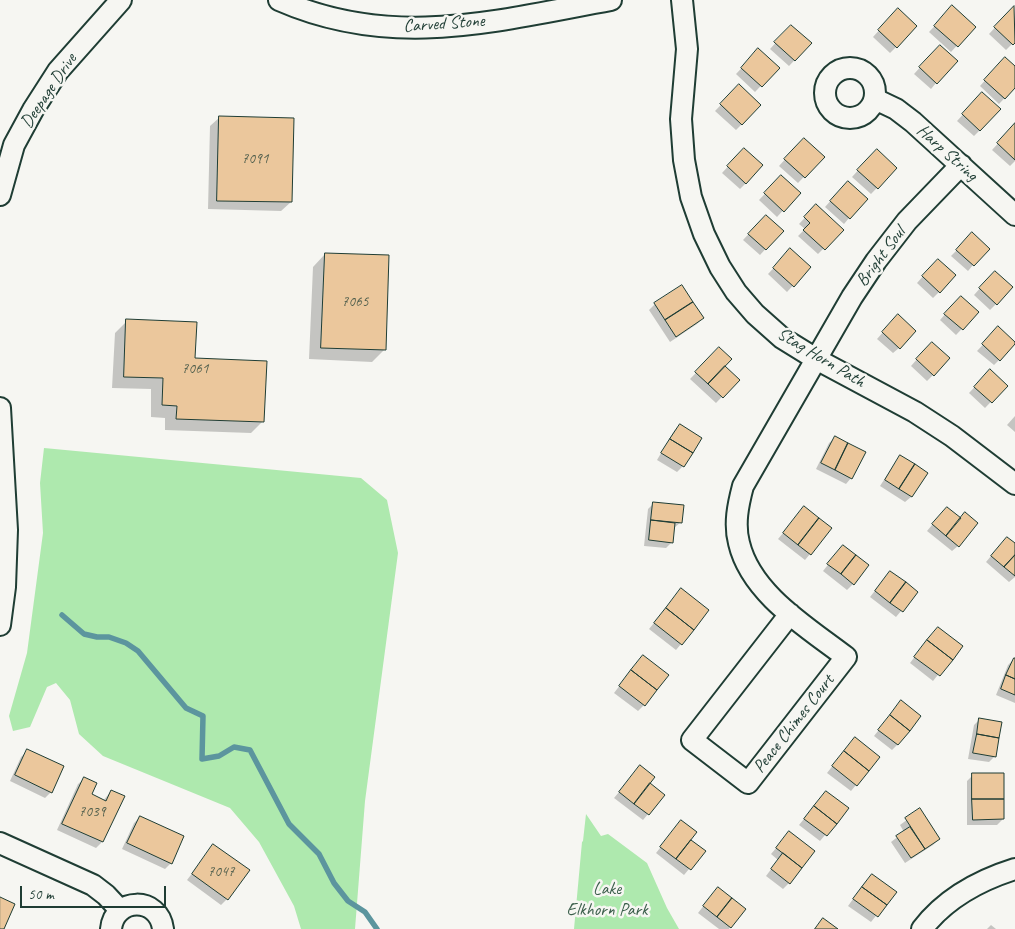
<!DOCTYPE html>
<html>
<head>
<meta charset="utf-8">
<style>
	body { margin:0 }
	#map { position:relative; width:1015px; height:929px; overflow:hidden; background:#f6f6f2; font-family:Caveat,sans-serif }
	canvas { display:block }
	.scale { position:absolute; left:20px; top:886px; width:146px; height:22px; box-sizing:border-box; border:2px solid #1f3d34; border-top:0; padding-left:6px; font-size:15px; line-height:18px; white-space:nowrap; color:#1f3d34; -webkit-text-stroke:4px #f6f6f2; paint-order:stroke }
</style>
</head>
<body>
<div id="map">
<canvas width="1015" height="929"></canvas>
<div class="scale">50 m</div>
</div>
<script>
const c = document.querySelector('canvas').getContext('2d');
c.lineJoin = 'round';
function fillPath(path, color) { c.fillStyle = color; c.fill(path, 'evenodd'); }
function trace(path, color, width, dash) { c.strokeStyle = color; c.lineWidth = width; c.lineCap = dash ? 'butt' : 'round'; c.setLineDash(dash || []); c.stroke(path); }
function label(font, color, halo, rows, align = 'center') {
  c.font = font + ' Caveat,sans-serif'; c.lineWidth = 5; c.setLineDash([]); c.textBaseline = 'middle'; c.strokeStyle = halo; c.fillStyle = color; for (const [text, x, y, turn = 0] of rows) {
    c.save(); c.translate(x, y); c.rotate((+turn || 0) * Math.PI / 180); c.textAlign = isNaN(turn) ? turn : align; if (halo) c.strokeText(text, 0, 0); c.fillText(text, 0, 0); c.restore();
  }
}
const green = new Path2D(`
	M44,448L361,478L387,500L398,553L365,801L355,929H301L294,906L259,842L230,808L103,756L79,734L70,700L56,683L47,687L30,727L13,731L9,716L27,653L43,533L40,483Z
	M586,814L601,836L608,834L647,863L667,908L679,929H574L582,842L583,841Z`);
const shadow = new Path2D(`
	M1014,7L1015,41L1006,50L989,34Z
	M947,13L974,27L951,52L929,32Z
	M892,16L896,47L890,53L873,37Z
	M791,26L810,44L789,66L770,49Z
	M934,52L936,83L931,89L914,74Z
	M753,56L778,68L755,92L736,74Z
	M999,65L1015,68V87L999,104L980,86Z
	M739,86L742,124L736,130L715,111Z
	M977,99L980,130L974,136L957,121Z
	M220,117L291,202L281,211L208,209L210,126Z
	M1015,125V161L1010,166L992,150Z
	M798,145L823,157L798,183L779,166Z
	M744,149L746,183L740,189L722,173Z
	M871,156L896,168L871,194L852,177Z
	M781,177L799,193L777,217L759,200Z
	M842,188L849,218L844,224L825,207Z
	M816,206L842,230L818,254L798,236L805,229L799,224Z
	M760,222L782,231L760,255L743,240Z
	M967,240L973,265L968,271L951,256Z
	M325,254L384,350L372,362L309,359L313,267Z
	M785,256L810,267L787,292L768,274Z
	M932,266L939,292L933,298L917,283Z
	M989,278L996,304L990,310L974,295Z
	M681,286L703,318L697,324L670,342L649,310L655,304Z
	M955,303L977,313L956,335L940,320Z
	M127,321L194,359L263,421L251,433L165,430V418L151,417V389L112,388L115,333Z
	M892,322L899,348L893,353L877,339Z
	M993,334L999,360L994,365L977,351Z
	M719,349L723,366L738,380L716,403L690,379Z
	M926,349L933,375L927,381L911,366Z
	M984,377L1006,386L985,408L969,393Z
	M1015,416V432L1007,425Z
	M680,425L701,438L683,466L677,472L657,460L674,431Z
	M835,438L851,478L846,484L816,469L829,443Z
	M901,457L926,473L911,497L905,502L880,486L895,463Z
	M654,503L681,522L674,528L672,542L666,548L644,546L648,509Z
	M804,508L810,554L805,560L778,539Z
	M941,514L958,546L952,551L927,531Z
	M1001,544L1015,545V577L1009,582L986,562Z
	M843,546L853,584L847,590L823,571Z
	M885,578L917,592L896,617L870,597Z
	M676,596L681,644L676,650L649,629Z
	M932,634L961,646L933,681L910,663Z
	M1014,659H1015V703L996,695L1008,665Z
	M637,663L644,705L638,711L614,693Z
	M901,702L898,744L892,750L874,736Z
	M980,719L995,756L989,762L968,759L974,725Z
	M849,745L856,785L851,791L827,773Z
	M27,751L51,792L45,798L10,781L21,757Z
	M640,767L648,783V814L643,820L614,798Z
	M973,775L1003,819L997,825H967V781Z
	M84,779L90,795L103,801L111,791L123,797L102,842L96,848L57,830L78,784Z
	M826,792L847,809L820,841L799,825Z
	M920,810L939,839L933,845L905,863L891,842L904,832L900,825Z
	M140,817L171,863L165,869L122,849L134,823Z
	M676,828L704,851L684,875L656,853Z
	M789,833V883L783,889L766,876L778,860L771,854Z
	M213,846L227,899L221,905L187,880Z
	M866,881L895,892L871,922L848,906Z
	M712,895L730,927L729,929H719L698,913Z
	M991,925L996,929H987Z`);
const stream = new Path2D(`
	M62,615L84,634L97,637H109L126,643L138,651L186,708L203,716L202,759L219,756L234,747L250,750L289,824L319,854L334,883L348,901L365,912L377,929`);
const building = new Path2D(`
	M952,5L976,27L958,47L934,26Z
	M1014,6L1015,43L1013,45L994,27Z
	M898,8L917,26L897,48L878,30Z
	M791,25L812,43L795,61L774,42Z
	M940,45L958,61L937,84L919,67Z
	M758,48L780,68L762,87L741,68Z
	M1005,57L1015,66V88L1005,99L984,80Z
	M739,84L761,105L742,125L720,104Z
	M982,92L1001,109L980,131L962,114Z
	M219,116L294,118L292,202L217,201Z
	M1015,123V160L997,143Z
	M804,138L825,157L805,178L784,159Z
	M744,148L763,165L746,184L727,166Z
	M877,149L897,168L878,189L857,170Z
	M781,175L801,193L784,212L764,193Z
	M848,181L868,199L850,219L830,201Z
	M816,204L844,230L825,250L803,230L810,223L804,217Z
	M766,215L784,231L766,250L748,234Z
	M972,232L990,249L974,266L956,250Z
	M790,248L811,267L794,287L773,268Z
	M325,253L389,255L386,350L321,348Z
	M938,259L956,275L940,293L922,276Z
	M995,271L1013,287L997,305L979,288Z
	M682,285L693,302L665,320L654,303Z
	M961,296L979,312L963,330L944,314Z
	M693,302L704,318L676,337L665,320Z
	M898,314L916,331L900,349L882,332Z
	M126,319L197,322L195,358L267,361L264,422L176,419L177,406L162,405L163,378L124,377Z
	M998,326L1015,342V344L1000,361L982,344Z
	M932,342L950,358L934,376L916,359Z
	M719,347L732,359L708,384L695,372Z
	M725,366L740,380L723,398L708,384Z
	M990,369L1008,386L992,403L974,387Z
	M680,424L702,438L693,453L670,439Z
	M835,436L848,443L835,470L821,463Z
	M670,439L693,453L684,467L661,453Z
	M848,443L866,452L852,479L835,470Z
	M900,455L915,464L899,489L885,480Z
	M915,464L928,473L912,497L899,489Z
	M653,502L684,505L682,523L651,520Z
	M804,506L819,518L798,545L783,533Z
	M947,507L961,518L946,536L932,524Z
	M965,512L978,523L959,547L946,536Z
	M819,518L832,528L811,555L798,545Z
	M651,520L675,523L673,543L649,540Z
	M1007,537L1015,543V555L1004,567L991,556Z
	M843,545L856,555L841,574L827,564Z
	M856,555L869,565L854,585L841,574Z
	M1015,555V576L1004,567Z
	M890,571L906,582L890,603L875,591Z
	M906,582L918,592L903,612L890,603Z
	M681,588L709,610L694,630L666,608Z
	M666,608L694,630L682,645L654,623Z
	M938,627L963,646L953,660L927,640Z
	M927,640L953,660L940,676L914,657Z
	M643,655L669,675L657,690L631,670Z
	M1014,658H1015V679L1006,675Z
	M631,670L657,690L645,706L619,686Z
	M1006,675L1015,679V695L1001,689Z
	M901,700L921,716L910,731L890,715Z
	M890,715L910,731L898,745L878,730Z
	M979,718L1002,722L999,738L977,734Z
	M977,734L999,738L996,757L973,753Z
	M855,737L880,757L869,771L844,751Z
	M27,749L64,766L52,793L15,775Z
	M844,751L869,771L857,786L832,766Z
	M640,765L655,777L634,804L619,792Z
	M972,773H1004V799H972Z
	M84,777L97,783L92,794L106,801L111,790L125,796L103,842L62,824Z
	M650,783L665,795L649,815L634,804Z
	M826,791L849,808L837,824L814,806Z
	M972,799H1004V819L973,820Z
	M814,806L837,824L827,836L804,819Z
	M920,808L940,839L925,849L905,818Z
	M140,816L184,836L172,864L127,843Z
	M681,820L697,832L676,859L660,847Z
	M910,827L925,849L911,858L896,836Z
	M789,831L815,851L802,868L776,848Z
	M691,840L706,851L691,870L676,859Z
	M213,844L250,870L228,900L192,874Z
	M783,853L802,868L790,884L771,869Z
	M872,874L897,892L887,905L862,887Z
	M718,887L732,898L717,917L703,906Z
	M862,887L887,905L878,917L853,899Z
	M0,897L15,904L4,929H0Z
	M732,898L746,909L731,928L717,917Z
	M823,918L838,929H815Z`);
const minor = new Path2D(`
	M279,0C393,50 495,21 611,0
	M682,0L687,49L681,119L684,160L691,197L704,234L720,267L736,292L755,314L782,338L816,359L915,412L952,436L1015,484
	M825 93a25 25 0 1 1 50 0a25 25 0 1 1-50 0Z
	M875,99L896,109L913,122L1015,215
	M0,195L14,145L33,110L58,71L121,0
	M0,408L7,530L5,587L0,625
	M790,614L692,740L748,783L846,657C807,627 751,594 739,543C734,524 738,505 743,486L852,297L876,261L907,221L961,165
	M0,843L93,885L106,895L120,910
	M111,929C114,897 159,896 163,929
	M922,929C945,899 980,880 1015,869`);
const numberNames = [
	["7091",255,159],
	["7065",355,302],
	["7061",195,369],
	["7039",92,812],
	["7047",221,872]
];
const streetNames = [
	["Carved Stone",444,24,-4],
	["Deepage Drive",49,91,-56],
	["Harp String",947,153,42],
	["Bright Soul",881,257,-53],
	["Stag Horn Path",821,358,31],
	["Peace Chimes Court",794,724,-52]
];
const parkNames = [
	["Lake",607,889],
	["Elkhorn Park",607,910]
];
fillPath(green, '#aee9ae');
fillPath(shadow, '#0003');
trace(stream, '#5c959e', 5.5);
fillPath(building, '#ebc79c');
trace(building, '#1f3d34', 1);
trace(minor, '#1f3d34', 24);
trace(minor, '#f6f6f2', 20);
label('15px', '#52604e', null, numberNames);
label('18px', '#1f3d34', '#f6f6f2', streetNames);
label('18px', '#3c5f4c', '#f6f6f2', parkNames);
</script>
</body>
</html>
